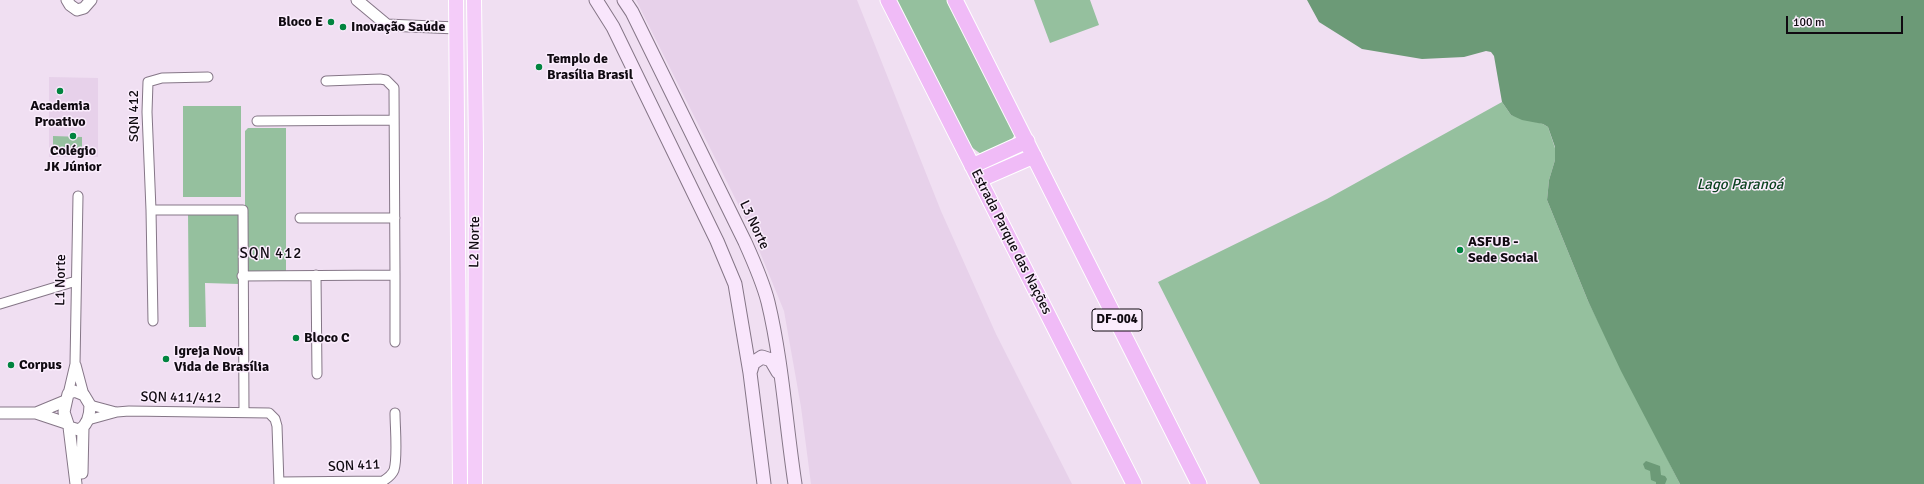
<!DOCTYPE html>
<html>
<head>
<meta charset="utf-8">
<style>
	body { margin:0 }
	#map { position:relative; width:1924px; height:484px; overflow:hidden; background:#f0dff2; font-family:Signika,sans-serif }
	canvas { display:block }
	.scale { position:absolute; left:1786px; top:16px; width:117px; height:18px; box-sizing:border-box; border:2px solid #100a11; border-top:0; padding-left:5px; font-size:12px; line-height:14px; white-space:nowrap; color:#100a11; -webkit-text-stroke:3px #fbedfd; paint-order:stroke }
</style>
</head>
<body>
<div id="map">
<canvas width="1924" height="484"></canvas>
<div class="scale">100 m</div>
</div>
<script>
const c = document.querySelector('canvas').getContext('2d');
c.lineJoin = 'round';
function fillPath(path, color) { c.fillStyle = color; c.fill(path, 'evenodd'); }
function trace(path, color, width, dash) { c.strokeStyle = color; c.lineWidth = width; c.lineCap = dash ? 'butt' : 'round'; c.setLineDash(dash || []); c.stroke(path); }
function label(font, color, halo, rows, align = 'center') {
  c.font = font + ' Signika,sans-serif'; c.lineWidth = 3; c.setLineDash([]); c.textBaseline = 'middle'; c.strokeStyle = halo; c.fillStyle = color; for (const [text, x, y, turn = 0] of rows) {
    c.save(); c.translate(x, y); c.rotate((+turn || 0) * Math.PI / 180); c.textAlign = isNaN(turn) ? turn : align; if (halo) c.strokeText(text, 0, 0); c.fillText(text, 0, 0); c.restore();
  }
}
const built = new Path2D(`
	M636,0H857L941,211L996,334L1072,484H811L801,407L784,311L750,228Z
	M49,77L98,78V157H49Z`);
const green = new Path2D(`
	M896,0H949L1015,134L1011,141L981,154L970,146Z
	M1034,0H1090L1099,25L1050,43Z
	M1502,102L1511,115L1543,124L1548,127L1555,148V160L1549,180L1547,200L1588,301L1680,484H1260L1158,282L1327,199Z
	M183,106H241V197H183Z
	M248,128H286V272H245V131Z
	M53,136L82,137V153H53Z
	M188,213L239,214V284L205,283L206,327H189Z`);
const water = new Path2D(`
	M1307,0H1924V484H1680L1621,371L1588,301L1547,200L1549,180L1555,160V147L1548,127L1543,124L1522,120L1511,115L1502,102L1494,56L1491,52L1486,51L1464,57L1422,59L1362,49L1319,22Z
	M1646,461L1660,466L1661,475L1665,476L1667,479L1665,484H1656V482L1651,480L1650,471L1645,469L1643,464Z`);
const minor = new Path2D(`
	M208,77L162,78L148,82L147,112L151,210H243L244,412
	M257,121L393,120
	M151,210L153,321
	M300,218H395
	M316,275L317,374
	M395,275V342
	M242,276L395,275L394,88L386,80L380,79L326,81
	M0,304L76,281
	M76,365L84,395
	M68,394L75,364L78,196
	M90,405L116,412
	M88,420L117,412L129,411L269,413L275,419L277,426L279,484
	M279,482L383,481C388,478 392,475 394,470C398,457 395,427 395,413`);
const tertiary = new Path2D(`
	M67,0L70,5L77,10L84,8L91,0
	M357,0L387,25L456,28
	M74,391L84,395L90,405C90,415 88,425 79,430L69,427L64,412L68,394Z
	M0,413H36L66,423
	M36,413L65,401
	M69,427L76,484
	M82,473L83,427`);
const secondary = new Path2D(`
	M596,0L613,27L717,241L735,284L750,373L764,484
	M624,0L632,12L745,242C754,262 763,282 768,302C782,360 786,425 795,484
	M750,373L753,363L762,357L771,360L778,372`);
const primary = new Path2D(`
	M456,0L460,484
	M474,0L476,147L475,484`);
const trunk = new Path2D(`
	M888,0L1134,484
	M955,0L1199,484
	M972,166L1027,141
	M979,180L1034,156`);
const markers = [
	[331,22,4,"#01843f"],
	[343,27,4,"#01843f"],
	[539,67,4,"#01843f"],
	[60,91,4,"#01843f"],
	[73,136,4,"#01843f"],
	[1460,250,4,"#01843f"],
	[296,338,4,"#01843f"],
	[166,359,4,"#01843f"],
	[11,365,4,"#01843f"]
];
const shields = [
	[1117,320,50]
];
const shieldNames = [
	["DF-004",1117,320]
];
const poiNames = [
	["Bloco E",323,22,"right"],
	["Inovação Saúde",351,27],
	["Templo de",547,59],
	["Brasília Brasil",547,75],
	["Academia",60,106,"center"],
	["Proativo",60,122,"center"],
	["Colégio",73,151,"center"],
	["JK Júnior",73,167,"center"],
	["ASFUB -",1468,242],
	["Sede Social",1468,258],
	["Bloco C",304,338],
	["Igreja Nova",174,351],
	["Vida de Brasília",174,367],
	["Corpus",19,365]
];
const streetNames = [
	["SQN 412",134,116,-90],
	["L3 Norte",754,225,65],
	["L2 Norte",475,242,-89],
	["Estrada Parque das Nações",1011,242,63],
	["L1 Norte",61,280,-89],
	["SQN 411/412",181,398,1],
	["SQN 411",354,466,-3]
];
const waterNames = [
	["Lago Paranoá",1740,185]
];
const neighbourhoodNames = [
	["SQN 412",271,254]
];
fillPath(built, '#e7d1ea');
fillPath(green, '#95c09e');
fillPath(water, '#6c9a77');
trace(minor, '#857687', 11);
trace(tertiary, '#857687', 13);
trace(secondary, '#857687', 15);
trace(primary, '#fff', 16);
trace(trunk, '#fff', 17);
trace(minor, '#fff', 9);
trace(tertiary, '#fff', 11);
trace(secondary, '#f9e6fc', 13);
trace(primary, '#f4ccf9', 14);
trace(trunk, '#f0bbf7', 15);
for (const [x, y, r, color] of markers) { const dot = new Path2D(); dot.arc(x, y, r, 0, 2 * Math.PI); c.fillStyle = color; c.fill(dot); trace(dot, '#fbedfd', 1.5); }
for (const [x, y, w] of shields) { const box = new Path2D(); box.roundRect(x - w / 2, y - 11, w, 22, 3); c.fillStyle = '#fbedfd'; c.fill(box); trace(box, '#100a11', 1); }
label('bold 13px', '#100a11', null, shieldNames);
label('bold 14px', '#100a11', '#fbedfd', poiNames, 'left');
label('14px', '#100a11', '#fbedfd', streetNames);
label('italic 15px', '#0b421f', '#fbedfd', waterNames);
c.letterSpacing = '1px';
label('15px', '#100a11', '#fbedfd', neighbourhoodNames);
c.letterSpacing = '0px';
</script>
</body>
</html>
